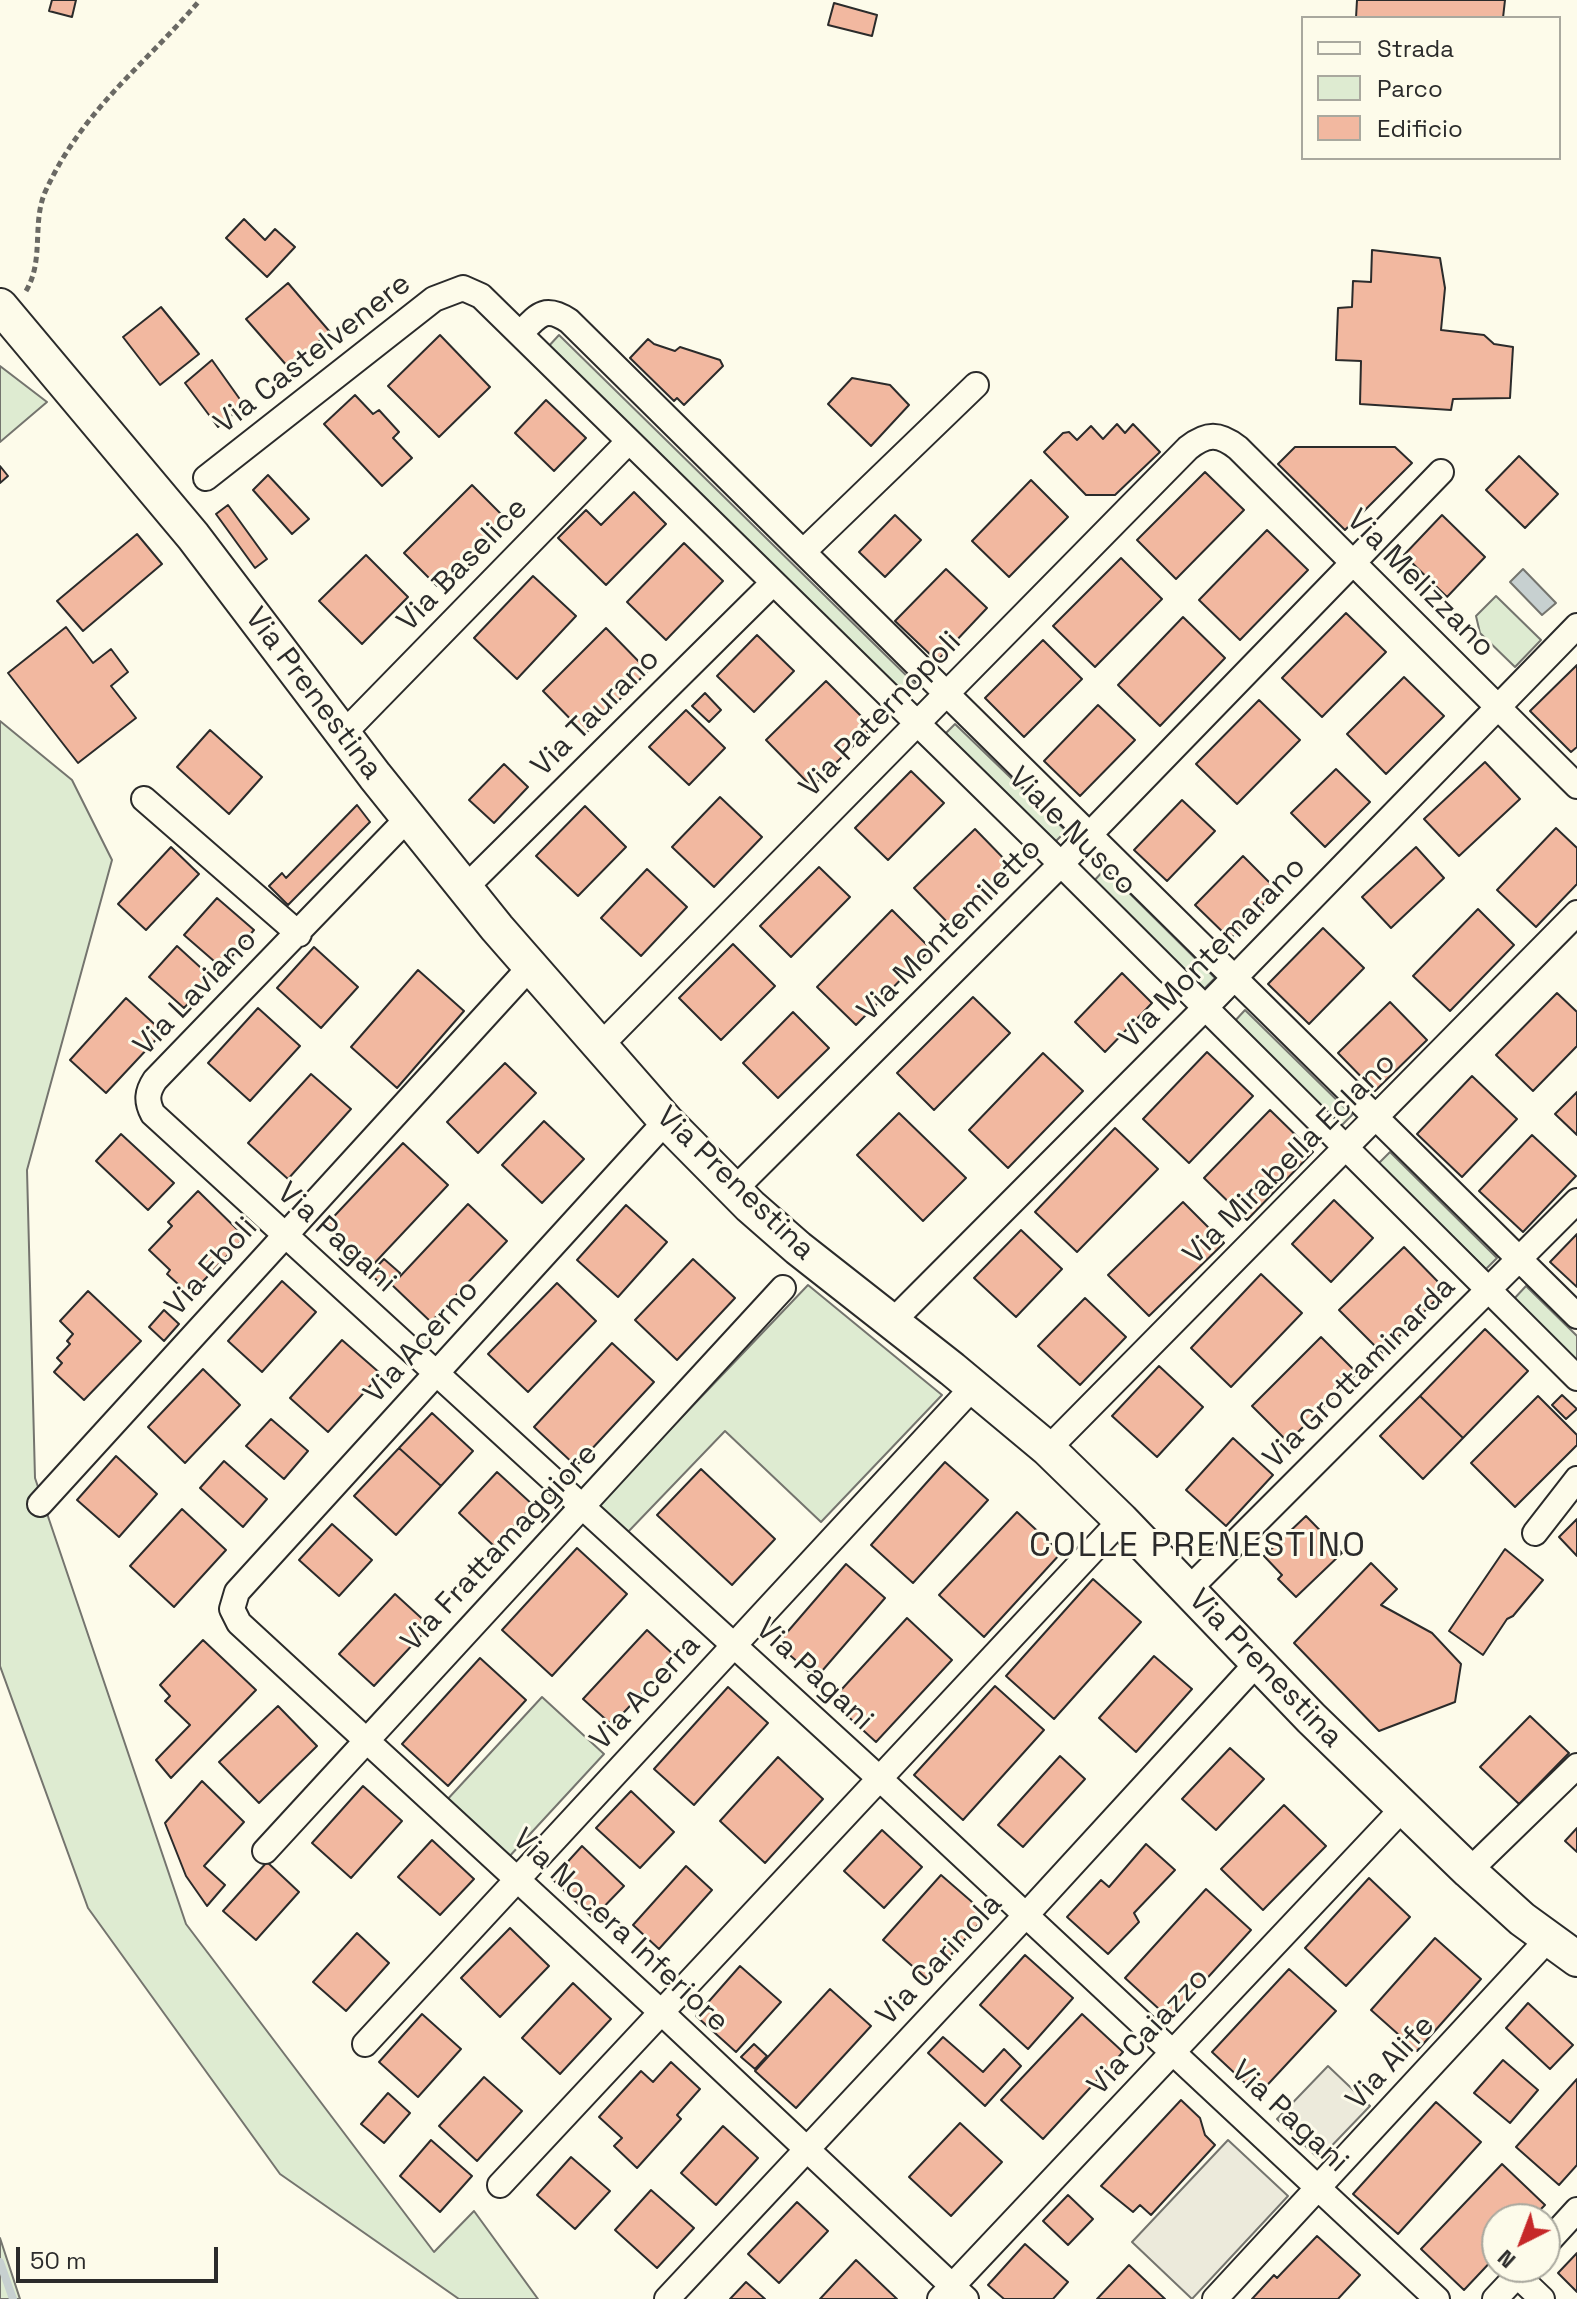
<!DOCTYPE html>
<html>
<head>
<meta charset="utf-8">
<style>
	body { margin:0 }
	#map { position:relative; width:1577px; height:2299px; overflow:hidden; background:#fdfbea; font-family:"Space Grotesk",sans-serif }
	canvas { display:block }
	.legend { position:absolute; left:1301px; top:16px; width:260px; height:144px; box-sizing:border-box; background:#fdfbea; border:2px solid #a9a89e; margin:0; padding:10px 14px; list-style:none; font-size:24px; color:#2b2b2b }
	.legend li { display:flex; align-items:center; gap:16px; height:40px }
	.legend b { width:40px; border:2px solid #a9a89e }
	.north { position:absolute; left:1481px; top:2203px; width:80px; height:80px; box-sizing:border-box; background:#fdfbea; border:2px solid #a9a89e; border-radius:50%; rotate:222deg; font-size:22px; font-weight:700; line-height:32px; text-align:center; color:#2b2b2b }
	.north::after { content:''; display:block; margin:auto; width:28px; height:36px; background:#c62828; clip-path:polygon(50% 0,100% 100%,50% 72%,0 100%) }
	.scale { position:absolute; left:16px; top:2247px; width:202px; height:36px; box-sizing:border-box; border:4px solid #2b2b2b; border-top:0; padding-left:10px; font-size:24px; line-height:28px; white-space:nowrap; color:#2b2b2b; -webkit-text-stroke:6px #fdfbea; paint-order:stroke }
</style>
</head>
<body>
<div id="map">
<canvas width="1577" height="2299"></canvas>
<ul class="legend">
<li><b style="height:10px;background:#fdfbea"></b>Strada</li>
<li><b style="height:22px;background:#deebd1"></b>Parco</li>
<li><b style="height:22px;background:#f2b8a0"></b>Edificio</li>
</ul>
<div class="north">N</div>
<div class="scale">50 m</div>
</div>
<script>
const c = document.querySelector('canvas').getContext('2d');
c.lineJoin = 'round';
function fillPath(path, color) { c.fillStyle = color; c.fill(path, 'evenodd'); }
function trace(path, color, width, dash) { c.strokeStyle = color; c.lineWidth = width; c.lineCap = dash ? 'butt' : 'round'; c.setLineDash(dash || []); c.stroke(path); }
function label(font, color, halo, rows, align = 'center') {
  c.font = font + ' "Space Grotesk",sans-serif'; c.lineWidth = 6; c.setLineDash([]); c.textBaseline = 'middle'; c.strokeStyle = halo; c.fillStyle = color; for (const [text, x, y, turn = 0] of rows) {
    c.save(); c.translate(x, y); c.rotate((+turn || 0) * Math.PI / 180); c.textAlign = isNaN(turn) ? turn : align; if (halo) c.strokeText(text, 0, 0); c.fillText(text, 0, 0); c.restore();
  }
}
const green = new Path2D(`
	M559,335L916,685L904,698L547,348Z
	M0,366L47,402L0,442Z
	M1496,596L1541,640L1515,667L1480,633L1476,616Z
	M0,721L72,780L112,860L27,1170L35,1478L186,1924L434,2252L474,2211L538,2299H459L280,2174L88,1908L0,1666Z
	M955,724L1066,831L1053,844L943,736Z
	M1105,869L1215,978L1202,991L1092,883Z
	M1245,1010L1352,1115L1340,1127L1233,1023Z
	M1390,1152L1497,1258L1486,1269L1378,1164Z
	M808,1285L942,1395L821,1522L725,1431L627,1533L598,1505Z
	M1526,1286L1577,1336V1362L1513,1300Z
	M542,1697L604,1754L507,1859L445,1802Z
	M0,2238L20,2299H0Z`);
const parking = new Path2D(`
	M1328,2066L1370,2106L1319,2159L1277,2119Z
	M1228,2140L1288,2196L1192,2299L1132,2242Z`);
const water = new Path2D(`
	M1523,569L1556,603L1542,615L1510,582Z`);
const stream = new Path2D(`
	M0,2262L13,2299`);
const building = new Path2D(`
	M52,0H76L72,17L49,11Z
	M1357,0H1505L1503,18H1356Z
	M834,3L877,15L872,36L828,25Z
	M244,219L265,240L275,229L295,247L267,277L226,238Z
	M1372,250L1440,258L1445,288L1441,330L1484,335L1494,344L1513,347L1510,398L1453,399L1451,410L1360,404L1361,361L1336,360L1338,308L1352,307L1353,281L1371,282Z
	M288,283L330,332L288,367L246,319Z
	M161,307L199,354L160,385L123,337Z
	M440,335L490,387L439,437L388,386Z
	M648,339L654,344L675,351L680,347L720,360L723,366L684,405L677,398L674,401L630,358Z
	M212,360L244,405L218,427L185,383Z
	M852,378L890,385L909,405L871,446L828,404Z
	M355,395L373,414L379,410L399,432L393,438L412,458L382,486L324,424Z
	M546,400L586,438L554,471L515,433Z
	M1117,424L1125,433L1133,424L1160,452L1115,495H1086L1044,452L1063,433L1069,432L1077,440L1091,426L1103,439Z
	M1295,447H1395L1412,463L1345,530L1278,464Z
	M1519,456L1558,494L1525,528L1486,490Z
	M0,466L8,476L0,483Z
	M1205,472L1244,510L1176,579L1137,540Z
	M268,475L309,519L292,534L253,490Z
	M1031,480L1068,517L1009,577L972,541Z
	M472,485L505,518L437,586L404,553Z
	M634,492L666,524L606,585L558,538L586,510L601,525Z
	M228,505L267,559L255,568L216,514Z
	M895,515L921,540L885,577L859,552Z
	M1442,515L1485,557L1447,597L1404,555Z
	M1267,530L1308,570L1240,640L1199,600Z
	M137,534L162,564L83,631L57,601Z
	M684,543L723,581L666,640L627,602Z
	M366,555L408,597L362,644L319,601Z
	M1121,558L1162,599L1095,667L1053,626Z
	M946,569L987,608L937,661L895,621Z
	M533,576L576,616L517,679L474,638Z
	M1346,613L1386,652L1322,717L1282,678Z
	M1183,617L1225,658L1160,726L1118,685Z
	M66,627L93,663L111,649L128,672L111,686L136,718L78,763L8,673Z
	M606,628L648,671L585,734L543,691Z
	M757,635L794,671L754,712L717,676Z
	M1043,640L1082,679L1024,737L985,698Z
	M1577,665V747L1571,752L1530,711Z
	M1404,677L1444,716L1386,774L1347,734Z
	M826,681L872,727L812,787L766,740Z
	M705,693L721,710L709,722L692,706Z
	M1259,700L1300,740L1237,804L1196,764Z
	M1098,705L1135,740L1080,796L1044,761Z
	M686,710L725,748L689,785L649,747Z
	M210,730L262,777L229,814L177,767Z
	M1485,762L1520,799L1459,856L1424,819Z
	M504,764L528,787L494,823L469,800Z
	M1336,769L1370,802L1325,847L1291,813Z
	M911,771L944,803L888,860L855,828Z
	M720,797L762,837L714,887L672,847Z
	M1182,800L1215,831L1167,881L1134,850Z
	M357,805L370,822L288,905L269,886L282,873L286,878Z
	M585,806L626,847L578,896L536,856Z
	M1556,828L1577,848V884L1536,927L1497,890Z
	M975,829L1011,866L950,925L914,888Z
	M171,847L199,874L146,930L118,904Z
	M1416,847L1444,878L1391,928L1362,897Z
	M1243,856L1277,890L1230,939L1195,905Z
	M819,867L850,897L791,957L760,926Z
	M647,869L687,907L641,956L601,918Z
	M217,898L254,930L222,968L184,935Z
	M1478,909L1514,945L1450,1011L1413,976Z
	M892,910L931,949L856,1025L817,987Z
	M1323,928L1364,968L1309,1024L1268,984Z
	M733,944L775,986L721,1040L679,998Z
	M177,946L212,978L184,1008L149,977Z
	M314,947L358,987L321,1028L277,988Z
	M418,970L464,1011L397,1088L351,1047Z
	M1122,973L1152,1003L1105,1052L1075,1022Z
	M1557,993L1577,1012V1046L1533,1091L1496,1055Z
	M973,997L1010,1033L934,1110L897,1073Z
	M126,998L163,1032L106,1093L70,1060Z
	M1390,1002L1427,1040L1375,1091L1338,1053Z
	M258,1008L300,1046L250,1101L208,1063Z
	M793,1012L829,1048L778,1098L743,1063Z
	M1207,1052L1253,1096L1189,1163L1143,1119Z
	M1043,1053L1083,1091L1008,1168L969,1130Z
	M505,1063L536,1093L478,1153L447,1122Z
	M311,1074L351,1109L288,1179L248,1143Z
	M1472,1076L1517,1119L1462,1177L1417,1134Z
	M1577,1092V1135L1555,1114Z
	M1270,1110L1313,1152L1247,1220L1204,1178Z
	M899,1113L966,1178L923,1221L857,1155Z
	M544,1121L584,1159L542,1203L502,1165Z
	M1115,1128L1158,1169L1077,1252L1035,1212Z
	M121,1134L174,1183L148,1210L96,1161Z
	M1532,1135L1576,1176L1523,1232L1479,1191Z
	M403,1143L448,1185L369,1269L324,1227Z
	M198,1191L245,1237L190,1295L167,1274L170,1270L149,1250L172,1226L168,1222Z
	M1334,1200L1373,1238L1331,1282L1292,1244Z
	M1183,1202L1224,1243L1149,1316L1108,1275Z
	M468,1204L507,1241L431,1322L392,1285Z
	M626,1205L667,1242L618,1297L577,1260Z
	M1021,1230L1062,1269L1016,1317L974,1278Z
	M1577,1234V1287L1550,1262Z
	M1404,1247L1446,1290L1382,1353L1339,1310Z
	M384,1259L400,1273L386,1288L370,1274Z
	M693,1259L735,1298L677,1360L635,1320Z
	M1261,1274L1302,1313L1231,1387L1191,1348Z
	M282,1281L316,1312L262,1372L228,1341Z
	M557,1283L596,1321L528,1392L488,1354Z
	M88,1291L141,1341L84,1400L54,1372L62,1363L57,1358L70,1344L67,1341L73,1334L60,1321Z
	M1085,1298L1126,1337L1080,1385L1038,1346Z
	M164,1310L179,1324L164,1341L149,1327Z
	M1485,1329L1528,1371L1463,1438L1420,1396Z
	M1321,1337L1357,1373L1288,1442L1252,1406Z
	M342,1340L381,1374L328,1432L290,1398Z
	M612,1343L654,1382L576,1466L534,1427Z
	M1159,1366L1203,1407L1157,1457L1112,1416Z
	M203,1369L240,1405L185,1463L148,1427Z
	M1562,1395L1577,1409L1566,1419L1552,1405Z
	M1420,1396L1463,1438L1423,1479L1380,1436Z
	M1538,1396L1577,1435V1445L1515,1507L1471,1463Z
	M432,1413L473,1451L441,1486L399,1448Z
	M271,1419L308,1451L284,1479L246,1446Z
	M1233,1438L1273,1475L1226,1526L1186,1490Z
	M399,1448L441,1486L396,1535L354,1496Z
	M116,1456L157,1494L119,1537L77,1500Z
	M224,1461L267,1499L243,1527L200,1488Z
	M945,1462L988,1500L913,1583L871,1545Z
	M701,1469L775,1539L732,1585L657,1515Z
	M497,1472L533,1505L495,1547L459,1513Z
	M182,1509L226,1550L174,1607L130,1566Z
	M1017,1512L1061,1553L984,1637L939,1595Z
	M1306,1516L1342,1553L1296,1597L1278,1579L1282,1575L1264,1556Z
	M1577,1519V1556L1559,1537Z
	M332,1524L372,1560L339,1596L299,1560Z
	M577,1548L627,1594L552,1676L502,1630Z
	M1505,1549L1543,1580L1513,1616L1507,1619L1483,1655L1449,1631Z
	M1371,1563L1397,1589L1381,1605L1432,1633L1461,1664L1455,1702L1379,1731L1294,1643Z
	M846,1564L885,1598L816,1678L777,1644Z
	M1093,1579L1141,1622L1054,1719L1006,1676Z
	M395,1594L430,1626L374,1686L339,1654Z
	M907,1618L952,1660L876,1742L831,1701Z
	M647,1630L676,1657L612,1725L583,1699Z
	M203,1640L256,1690L171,1778L156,1760L190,1725L165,1701L170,1696L160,1685Z
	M1154,1656L1192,1689L1136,1752L1099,1718Z
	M480,1658L526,1700L448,1786L402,1744Z
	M995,1686L1044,1730L963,1820L914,1775Z
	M728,1687L768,1723L694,1805L654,1769Z
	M278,1706L317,1746L259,1803L219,1762Z
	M1530,1716L1569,1753L1519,1804L1480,1767Z
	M1230,1748L1264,1779L1216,1830L1182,1799Z
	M1060,1756L1085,1779L1023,1847L998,1825Z
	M778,1757L823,1799L765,1863L720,1821Z
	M202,1781L244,1822L204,1866L225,1885L207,1906L186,1876L165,1823Z
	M363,1786L402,1821L351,1878L312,1843Z
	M631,1791L674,1832L640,1868L596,1828Z
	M1284,1805L1326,1846L1263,1910L1221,1869Z
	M1577,1828V1852L1565,1841Z
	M882,1830L922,1867L884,1908L844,1871Z
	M432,1840L474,1879L440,1915L398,1877Z
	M1146,1844L1175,1870L1134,1913L1139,1922L1108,1954L1067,1917L1101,1880L1109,1887Z
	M582,1846L624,1886L593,1918L552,1879Z
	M267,1862L299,1892L256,1940L223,1911Z
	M686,1866L712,1890L659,1949L633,1925Z
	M941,1875L987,1915L928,1980L883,1940Z
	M1369,1878L1410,1917L1346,1986L1305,1948Z
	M1206,1889L1251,1930L1170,2019L1125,1978Z
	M510,1928L549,1966L500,2017L461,1978Z
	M357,1933L389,1963L346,2011L313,1982Z
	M1435,1938L1481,1979L1417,2051L1371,2010Z
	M1025,1955L1073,1998L1028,2049L980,2005Z
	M740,1966L781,2002L736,2052L696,2016Z
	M1289,1969L1336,2011L1258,2095L1212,2052Z
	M573,1983L611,2019L560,2074L522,2038Z
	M830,1989L871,2026L796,2108L755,2071Z
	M1528,2003L1573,2045L1550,2069L1506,2028Z
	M422,2014L461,2049L418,2097L379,2062Z
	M1082,2014L1123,2052L1043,2139L1001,2100Z
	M943,2037L983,2072L1004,2049L1021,2066L985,2106L928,2053Z
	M754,2044L767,2056L755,2069L741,2057Z
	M1503,2060L1538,2090L1510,2123L1474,2093Z
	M671,2062L700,2089L677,2115L681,2119L637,2168L614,2146L622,2138L599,2117L641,2071L653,2082Z
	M484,2077L522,2111L477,2161L439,2126Z
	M1577,2079V2165L1559,2185L1516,2147Z
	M388,2093L410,2113L384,2143L361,2124Z
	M1181,2100L1200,2118L1205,2135L1215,2145L1151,2215L1140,2205L1133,2212L1101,2186Z
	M1436,2102L1481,2142L1398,2234L1353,2194Z
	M960,2123L1002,2162L951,2216L909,2177Z
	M723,2126L758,2158L716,2205L681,2173Z
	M431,2140L472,2176L440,2212L400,2176Z
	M571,2157L610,2191L575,2229L537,2195Z
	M1502,2164L1545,2205L1531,2219H1497V2255L1464,2290L1421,2249Z
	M651,2190L694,2228L657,2268L615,2230Z
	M1068,2195L1093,2219L1068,2245L1043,2221Z
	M797,2202L828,2231L779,2283L748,2254Z
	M1317,2236L1360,2275L1338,2299H1252L1274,2275L1277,2278Z
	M1025,2244L1068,2282L1053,2299H1004L988,2285Z
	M1577,2253V2292L1558,2273Z
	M856,2260L897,2299H820Z
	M1129,2265L1165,2299H1097Z
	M746,2282L765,2299H730Z`);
const path = new Path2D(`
	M26,291C45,259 31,222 46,190C84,108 144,66 200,0`);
const street = new Path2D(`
	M521,333C538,315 545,305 569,321L1577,1316
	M206,478L434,299L463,288L481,296L1061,864L1577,1378
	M804,551L976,385
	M343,734L629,441
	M144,799L299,934
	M408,818L155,1080C147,1092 146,1101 153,1114L880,1779L1437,2299
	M465,888L773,583
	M599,1047L1188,448C1207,433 1219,433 1238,448L1577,786
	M666,1121L237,1592L232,1609L239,1623L661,2012L966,2299
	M734,1190L1061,864L1441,472
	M892,1322L1205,1008L1577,626
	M1048,1449L1577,913
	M40,1504L530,967
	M1535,1533L1577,1479
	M1188,1590L1577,1201
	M265,1851L783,1288
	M1469,1871L1577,1766
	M365,2044L974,1386
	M500,2185L1121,1520
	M1545,2245L1577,2210
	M1517,2275L1542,2299
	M667,2299L1026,1915L1257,1663
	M940,2299L1403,1808
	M1215,2299L1548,1939
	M1495,2299L1525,2267`);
const secondary = new Path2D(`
	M0,306L193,536L375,776L497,928L666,1121L750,1206L798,1248L952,1369L1048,1449L1121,1520L1311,1718L1469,1871L1522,1919L1577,1959`);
const streetNames = [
	["Via Castelvenere",313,354,-38],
	["Via Baselice",463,565,-46],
	["Via Melizzano",1420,584,45],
	["Via Prenestina",313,694,53],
	["Via Taurano",596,713,-45],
	["Via Paternopoli",881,715,-46],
	["Viale Nusco",1072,832,45],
	["Via Montemiletto",950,930,-45],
	["Via Montemarano",1213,953,-46],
	["Via Laviano",196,993,-46],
	["Via Mirabella Eclano",1290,1159,-45],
	["Via Prenestina",735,1184,44],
	["Via Pagani",336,1238,42],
	["Via Eboli",212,1267,-48],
	["Via Acerno",422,1342,-48],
	["Via Grottaminarda",1360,1373,-45],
	["Via Frattamaggiore",500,1548,-47],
	["Via Prenestina",1265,1669,46],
	["Via Pagani",814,1675,43],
	["Via Acerra",646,1693,-47],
	["Via Nocera Inferiore",620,1931,43],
	["Via Carinola",940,1960,-47],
	["Via Caiazzo",1149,2032,-47],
	["Via Alife",1391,2063,-48],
	["Via Pagani",1289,2117,43]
];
const quarterNames = [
	["COLLE PRENESTINO",1198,1547]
];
fillPath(green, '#deebd1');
trace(green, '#74746e', 2);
fillPath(parking, '#eceadb');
trace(parking, '#74746e', 2);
fillPath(water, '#c7d0d0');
trace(water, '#74746e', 2);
trace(stream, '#c7d0d0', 8);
fillPath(building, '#f2b8a0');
trace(building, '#2b2b2b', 2);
trace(street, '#2b2b2b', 28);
trace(secondary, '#2b2b2b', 38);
trace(path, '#6a6964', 5, [6, 4]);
trace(street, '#fdfbea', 24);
trace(secondary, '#fdfbea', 34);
label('30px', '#2b2b2b', '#fdfbea', streetNames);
c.letterSpacing = '2px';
label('34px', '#2b2b2b', '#fdfbea', quarterNames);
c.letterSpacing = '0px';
</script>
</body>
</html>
